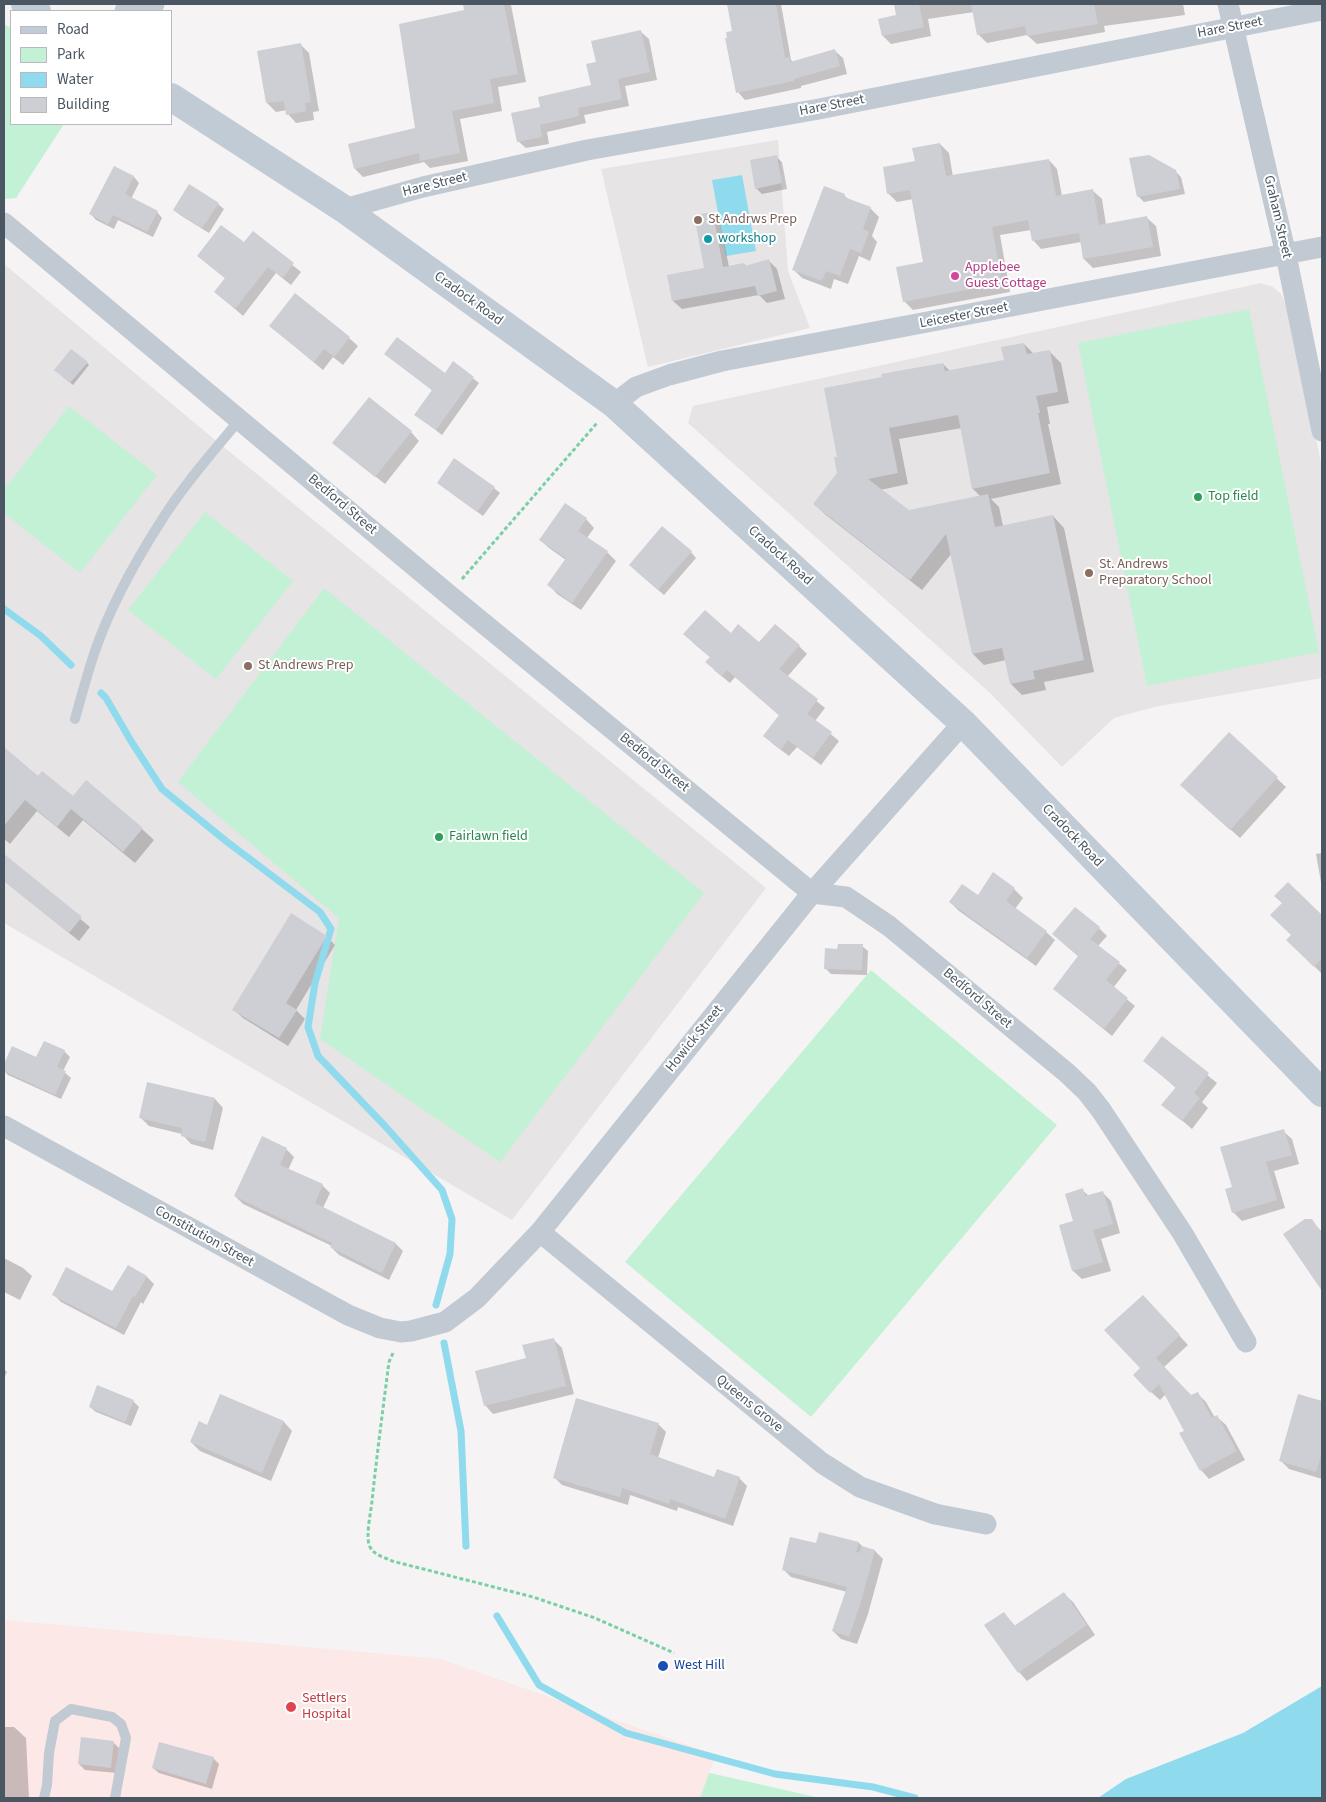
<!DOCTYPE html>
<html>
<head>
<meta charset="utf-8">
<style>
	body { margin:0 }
	#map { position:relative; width:1326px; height:1802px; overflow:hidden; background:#f5f3f3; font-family:"Source Sans 3",sans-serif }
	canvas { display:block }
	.frame { position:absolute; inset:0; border:5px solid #4a5661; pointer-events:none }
	.legend { position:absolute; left:10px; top:10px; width:162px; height:115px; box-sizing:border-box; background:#fff; border:1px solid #b7bbc0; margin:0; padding:6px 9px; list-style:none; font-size:15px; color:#4a5661 }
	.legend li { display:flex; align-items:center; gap:10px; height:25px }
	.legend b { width:25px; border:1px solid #b7bbc0 }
</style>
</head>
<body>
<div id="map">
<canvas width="1326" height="1802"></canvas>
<div class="frame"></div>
<ul class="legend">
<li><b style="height:6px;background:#c1cbd6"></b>Road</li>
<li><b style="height:14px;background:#c3f1d5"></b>Park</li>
<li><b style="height:14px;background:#90daee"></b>Water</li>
<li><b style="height:14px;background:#cdcfd5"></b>Building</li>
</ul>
</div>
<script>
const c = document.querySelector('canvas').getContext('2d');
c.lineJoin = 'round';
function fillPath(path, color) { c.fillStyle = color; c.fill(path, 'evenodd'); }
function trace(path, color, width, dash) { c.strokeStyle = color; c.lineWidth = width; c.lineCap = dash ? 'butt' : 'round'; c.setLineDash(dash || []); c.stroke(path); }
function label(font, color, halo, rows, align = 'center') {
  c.font = font + ' "Source Sans 3",sans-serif'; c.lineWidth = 4; c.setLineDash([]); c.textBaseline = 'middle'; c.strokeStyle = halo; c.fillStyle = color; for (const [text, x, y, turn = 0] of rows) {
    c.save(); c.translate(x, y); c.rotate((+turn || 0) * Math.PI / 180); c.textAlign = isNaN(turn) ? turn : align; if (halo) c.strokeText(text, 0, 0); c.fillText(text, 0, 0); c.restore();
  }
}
const education = new Path2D(`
	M778,140L788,271L810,328L648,367L601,169Z
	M4,264L220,444L766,888L512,1220L4,923Z
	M1261,283L1273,287L1281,294L1292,316L1322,468V678L1154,707L1114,718L1062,767L990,693L688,423L693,406Z`);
const medical = new Path2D(`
	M4,1620L440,1659L716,1755L700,1798H4Z`);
const green = new Path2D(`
	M4,24L11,28V124H64L16,198L4,199Z
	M1249,309L1319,652L1147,686L1078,343Z
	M69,406L157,475L80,573L4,513V490Z
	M205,512L293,581L216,679L128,610Z
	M324,588L704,893L500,1162L320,1039L339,918L178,782Z
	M871,970L1057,1125L811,1417L625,1262Z
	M709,1773H710L820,1798H700Z`);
const water = new Path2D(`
	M742,175L756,251L726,256L712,180Z
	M1322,1686V1798H1098L1126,1779L1243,1733Z`);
const shadow = new Path2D(`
	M464,4H509L511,5L526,82L498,87L502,111L460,119L468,161L430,168L424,162L363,177L355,169L416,129L465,11Z
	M729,4H781L791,60L793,62L835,51L843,58L847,74L801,86V88L745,100L738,92L729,39L733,32Z
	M895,4H1183L1185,15L1104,26L1105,32L1037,44L1027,35L987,43L978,34L974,12L928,19L931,36L891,44L883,36L898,16Z
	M641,32L649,39L657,80L625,86L629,106L584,115L586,123L547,132L549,144L526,148L518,141L542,108L592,86Z
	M301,45L309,53L319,111L313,112L314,120L296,123L288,114L287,110L276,112L267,103L259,52Z
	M940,144L949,153L953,177L1049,160L1057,169L1062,196L1093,191L1102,199L1106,225L1147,218L1156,226L1161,256L1093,268L1084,259L1081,242L1041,249L1033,240L1031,230L1000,235L1010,292L913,310L904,301L924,263L913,199L897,202L888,193L916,162Z
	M776,157L782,162L787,189L762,194L756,188Z
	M115,168L134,177L139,183L131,199L157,212L162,218L153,237L118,220L114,229L96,220L91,214Z
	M1175,171L1181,177L1185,194L1144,202L1138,196Z
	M844,195L849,200L870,208L879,217L872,236L877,242L870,261L859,256L848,284L834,279L831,289L802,278L794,270Z
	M218,204L224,209L209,233L180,215L174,210Z
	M712,213L720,222L729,267L744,264L746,266L769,261L777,269L785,299L767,303L759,295L682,309L673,301L705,269Z
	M253,233L301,272L291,285L276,273L243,316L216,292L226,279L198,256L244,244Z
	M270,326L349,338L358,346L343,365L333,357L323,370Z
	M1024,344L1034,354L1049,351L1061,363L1069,403L1047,407L1050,424H1048L1061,484L991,499L999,507L1003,526L1053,516L1064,528L1094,672L1044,682L1046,690L1022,695L1011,684L1006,660L984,665L973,654L952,553L922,590L826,515L814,504L943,364L950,371L1005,361ZM962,428L973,489L981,497L908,511L880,490L908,484L899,439Z
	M386,354L445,375L453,363L479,383L442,435L416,415L433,391Z
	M87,363L89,365L73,385L58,372Z
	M411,432L419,441L385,484L343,451Z
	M438,483L494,488L500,493L483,516Z
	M586,519L594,528L587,538L607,552L616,561L581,610L557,594L549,585L566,560L549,548L540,540Z
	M691,552L696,558L664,595L636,571Z
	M731,634L759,644L799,646L807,654L787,677L825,708L815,721L839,741L821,765L797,747L789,756L773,744L765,736L780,716L735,677L730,683L714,670L711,658L692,642Z
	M1229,734L1286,787L1240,838L1191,794Z
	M4,749L39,777L73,798L142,829L154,840L135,863L83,820L69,837L37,811L10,844L4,839Z
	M1322,853V888L1316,854Z
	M4,856L90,927L79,941L4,881Z
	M994,874L1014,889L1023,898L1015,909L1046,932L1055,940L1036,966L959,911L950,902L978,897Z
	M1288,883L1322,917V974L1288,940L1293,936L1283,903Z
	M1099,928L1107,936L1098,946L1127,970L1113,988L1135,1006L1112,1036L1054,989L1079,957L1062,942Z
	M327,937L335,945L296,1010L305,1019L288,1046L243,1018L234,1010Z
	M862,946L868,951L867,975L831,974L826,969L839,950Z
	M1162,1038L1217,1083L1202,1102L1208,1108L1192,1129L1163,1104L1176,1088L1144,1060Z
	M13,1048L37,1059L64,1051L70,1057L63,1071L71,1078L61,1099L8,1075L4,1071V1067Z
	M215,1099L223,1108L213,1150L191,1144L182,1134L149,1126L140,1117Z
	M1283,1131L1292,1139L1299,1164L1274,1171L1285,1208L1242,1221L1233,1212L1234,1188Z
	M286,1149L294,1157L288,1170L322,1185L330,1193L323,1208L396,1244L403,1251L389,1280L339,1255L331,1247L332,1246L243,1204L235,1196Z
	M1082,1190L1089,1196L1102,1192L1111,1201L1120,1233L1101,1239L1111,1271L1082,1279L1073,1271L1075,1222Z
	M1311,1220L1322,1232V1288L1320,1285Z
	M4,1258L23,1268L32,1276L20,1300L4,1292Z
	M128,1266L147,1277L154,1284L143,1304L141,1302L124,1335L61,1302L53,1294L113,1292Z
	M1151,1305L1188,1345L1164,1367L1191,1397L1197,1393L1206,1402L1215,1418L1217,1417L1226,1425L1245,1460L1209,1479L1201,1470L1186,1431L1166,1394L1160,1400L1151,1392L1142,1368Z
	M553,1339L562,1348L574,1394L493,1414L485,1405L527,1359Z
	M4,1369L7,1372L4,1378Z
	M221,1395L284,1422L292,1431L271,1481L200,1451L191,1442L207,1427Z
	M1299,1395L1322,1402V1479L1289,1469L1280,1460Z
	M133,1401L139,1407L131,1426L96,1412L90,1407Z
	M658,1424L666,1432L658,1458L715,1478H739L747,1486L733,1526L678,1507L677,1511L630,1495L628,1505L562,1485L554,1477Z
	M859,1543L863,1547L875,1551L883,1559L868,1614L857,1644L841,1639L833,1631L847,1592L791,1577L783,1569L817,1545Z
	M1064,1594L1073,1602L1095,1635L1027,1681L1019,1672L986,1625L1004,1613L1016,1627Z
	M4,1727H14L26,1738L29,1798H4Z
	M113,1742L119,1748L117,1773L85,1770L79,1764Z
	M213,1758L219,1764L212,1789L159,1773L153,1768Z`);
const stream = new Path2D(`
	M4,609L41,636L71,665
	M101,693L106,698L131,741L162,789L226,841L320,912L331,929L315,983L308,1027L318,1056L385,1126L442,1190L452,1219L450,1254L436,1305
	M444,1343L461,1431L466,1546
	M497,1616L539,1685L626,1733L775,1774L873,1787L915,1798`);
const building = new Path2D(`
	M463,4H504L518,74L490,79L494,103L452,111L460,153L420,161L419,153L354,169L348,144L415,128L399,24L464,10Z
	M727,4H776L785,58L789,57L790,62L835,49L840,66L794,79V81L736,93L725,38H727L726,32L732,31Z
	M894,4H919L924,27L882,36L878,19L896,15Z
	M971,4H1094L1098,24L1027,36L1025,26L977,35Z
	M641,30L650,72L618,79L622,99L578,108L579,116L540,125L542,137L517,142L511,113L540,107L538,97L591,85L586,64L596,62L591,41Z
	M301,43L311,102L305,103L306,111L286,115L284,101L266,103L257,51Z
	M940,143L946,176L1049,159L1056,196L1093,189L1099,225L1147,216L1153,247L1083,259L1079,233L1032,241L1028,220L992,227L1002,283L903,302L896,267L923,262L910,190L887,194L883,167L915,161L912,148Z
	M777,155L782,183L755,189L750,160Z
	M1149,155L1176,170L1180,189L1137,197L1129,158Z
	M114,166L134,176L125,194L158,211L147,232L113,215L108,224L89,214Z
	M189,184L219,203L202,228L173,210Z
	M824,186L845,194L844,197L871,207L863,229L869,232L861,253L850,249L840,276L826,271L822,281L792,270Z
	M713,212L723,267L744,263L745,266L769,259L777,291L758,296L755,286L672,301L667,275L704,268L694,215Z
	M221,225L244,242L253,231L294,263L283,278L268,267L235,309L214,292L225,278L197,256Z
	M295,293L350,337L334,357L324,349L314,362L269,326Z
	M397,337L445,373L453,361L474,377L436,430L414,415L432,390L384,354Z
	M1024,343L1027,354L1050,350L1058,392L1036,396L1040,413H1038L1050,473L972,489L958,415L889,428L898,473L868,479L909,510L988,494L995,527L1053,515L1084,660L1033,671L1035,679L1010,684L1002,648L972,654L946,534L910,580L813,504L837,473L834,457H837L824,388L882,377L881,374L943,363L945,371L1004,360L1001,347Z
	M71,349L88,362L70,383L54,370Z
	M369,397L412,431L375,477L332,443Z
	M454,458L495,487L477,512L437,483Z
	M565,503L587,518L578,531L608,551L572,603L547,585L566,558L539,540Z
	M662,526L692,551L658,590L629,565Z
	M705,610L731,633L738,624L759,642L775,624L800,645L779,669L818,699L807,714L832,732L813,758L788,740L781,750L763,736L779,715L727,670L722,676L705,662L710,657L683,634Z
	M1229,732L1278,777L1230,830L1180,785Z
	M4,747L38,776L42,771L73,796L86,780L143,828L123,852L71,809L57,827L25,800L4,826Z
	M4,854L82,917L69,933L4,881Z
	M993,872L1015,888L1006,901L1047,931L1027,958L949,902L962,884L978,895Z
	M1288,882L1322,915V958L1314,967L1286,940L1291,935L1270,915L1282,903L1274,896Z
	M1075,907L1100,927L1090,939L1120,962L1106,980L1128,998L1104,1029L1053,989L1078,956L1052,934Z
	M291,913L327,936L286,1003L297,1010L279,1038L232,1010Z
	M838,944H863L862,970L824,969L825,948L837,949Z
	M1162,1036L1209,1073L1194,1093L1200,1098L1182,1121L1161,1105L1176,1087L1143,1061Z
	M44,1041L65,1050L57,1067L66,1071L55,1095L4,1071V1064L12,1046L36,1057Z
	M147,1082L215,1098L205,1142L181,1136L182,1128L139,1118Z
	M1284,1129L1292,1155L1266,1162L1277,1200L1232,1213L1225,1189L1232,1187L1220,1147Z
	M262,1136L287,1148L280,1165L323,1184L315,1203L396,1243L382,1273L330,1247L332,1243L234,1196Z
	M1083,1188L1085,1196L1103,1191L1113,1224L1093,1230L1103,1262L1072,1271L1059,1225L1073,1221L1065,1194Z
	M1305,1219H1312L1322,1234V1291L1283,1234Z
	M128,1265L147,1276L135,1297L133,1296L116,1328L52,1295L66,1267L112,1291Z
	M1143,1295L1180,1335L1156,1358L1191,1395L1198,1392L1212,1418L1217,1415L1237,1451L1200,1471L1179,1433L1184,1431L1159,1384L1150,1393L1133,1375L1140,1368L1104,1330Z
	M554,1338L566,1386L484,1406L475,1371L526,1358L522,1345Z
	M97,1385L134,1400L125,1422L89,1407Z
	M220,1394L284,1421L262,1473L190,1442L199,1421L207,1425Z
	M1298,1394L1322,1401V1452L1316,1472L1279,1461Z
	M576,1398L659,1423L650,1454L714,1477L717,1469L740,1477L725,1519L670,1499L669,1504L622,1488L620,1497L553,1478Z
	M819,1532L859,1542L856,1552L859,1553L862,1546L875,1550L860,1605L849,1637L832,1631L847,1587L782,1570L790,1537L816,1543Z
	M1064,1592L1087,1625L1018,1673L984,1625L1004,1612L1014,1626Z
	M81,1737L114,1741L111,1768L78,1764Z
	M159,1742L214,1757L206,1784L152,1768Z`);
const path = new Path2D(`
	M462,579L597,423
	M393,1353L389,1362C383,1408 377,1454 372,1501C371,1512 365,1537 370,1547C374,1555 384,1557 392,1561L533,1597L595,1618L674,1653`);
const lane = new Path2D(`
	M75,719C81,697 87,675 94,654C110,606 136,560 163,518C185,483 214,451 240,419
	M44,1798L47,1785L49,1753L55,1721L71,1709L112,1717L121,1724L126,1738L115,1798`);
const street = new Path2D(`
	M1228,4L1286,255L1322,431
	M125,11L154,4
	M344,209L423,187L587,150L819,109L1322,10
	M4,223L449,595L812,893L846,897L889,926L1067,1073L1087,1092L1101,1110L1183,1234L1246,1342
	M614,404L636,387L669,375L722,361L1322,247
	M4,1126L348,1315L380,1328L401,1332L411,1331L445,1322L477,1298L540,1232L812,893L963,723
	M540,1232L822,1463L860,1487L935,1514L986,1524`);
const secondary = new Path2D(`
	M25,4L37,11
	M171,97L344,209L614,404L963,723L1322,1093`);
const markers = [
	[698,220,5,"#8d6e63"],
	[708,239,5,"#0f9aa8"],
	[955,276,5,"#d1479c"],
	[1198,497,5,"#2e9e5b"],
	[1089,573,5,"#8d6e63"],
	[248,666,5,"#8d6e63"],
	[439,837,5,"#2e9e5b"],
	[663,1666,6,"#1a4fb4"],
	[291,1707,6,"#e0444e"]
];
const streetNames = [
	["Hare Street",1230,28,-11],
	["Hare Street",832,106,-11],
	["Hare Street",435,185,-14],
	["Graham Street",1277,217,77],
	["Cradock Road",468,299,36],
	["Leicester Street",964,316,-11],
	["Bedford Street",342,505,40],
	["Cradock Road",780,556,42],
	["Bedford Street",654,763,39],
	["Cradock Road",1072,836,46],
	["Bedford Street",977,999,40],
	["Howick Street",695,1039,-51],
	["Constitution Street",204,1237,29],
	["Queens Grove",749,1404,39]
];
const educationNames = [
	["St Andrws Prep",708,220],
	["St. Andrews",1099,565],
	["Preparatory School",1099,581],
	["St Andrews Prep",258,666]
];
const cultureNames = [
	["workshop",718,239]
];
const hotelNames = [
	["Applebee",965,268],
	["Guest Cottage",965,284]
];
const leisureNames = [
	["Top field",1208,497],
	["Fairlawn field",449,837]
];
const transitNames = [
	["West Hill",674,1666]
];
const healthNames = [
	["Settlers",302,1699],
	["Hospital",302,1715]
];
fillPath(education, '#e6e4e5');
fillPath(medical, '#fce8e6');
fillPath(green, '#c3f1d5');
fillPath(water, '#90daee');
fillPath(shadow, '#0003');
trace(stream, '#90daee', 7);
fillPath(building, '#cdcfd5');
trace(path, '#7ad0a6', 3, [4, 2.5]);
trace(lane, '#c1cad2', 10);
trace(street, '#c1cad2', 21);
trace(secondary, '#c1cbd6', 28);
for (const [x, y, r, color] of markers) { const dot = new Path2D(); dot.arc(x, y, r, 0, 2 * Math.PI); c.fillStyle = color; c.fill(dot); trace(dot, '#fff', 2); }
label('14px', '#4a5661', '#fff', streetNames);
label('14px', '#785e54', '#fff', educationNames, 'left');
label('14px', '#0d838f', '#fff', cultureNames, 'left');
label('14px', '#b23c85', '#fff', hotelNames, 'left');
label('14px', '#27864d', '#fff', leisureNames, 'left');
label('14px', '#164399', '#fff', transitNames, 'left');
label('14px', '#be3a42', '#fff', healthNames, 'left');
</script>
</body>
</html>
